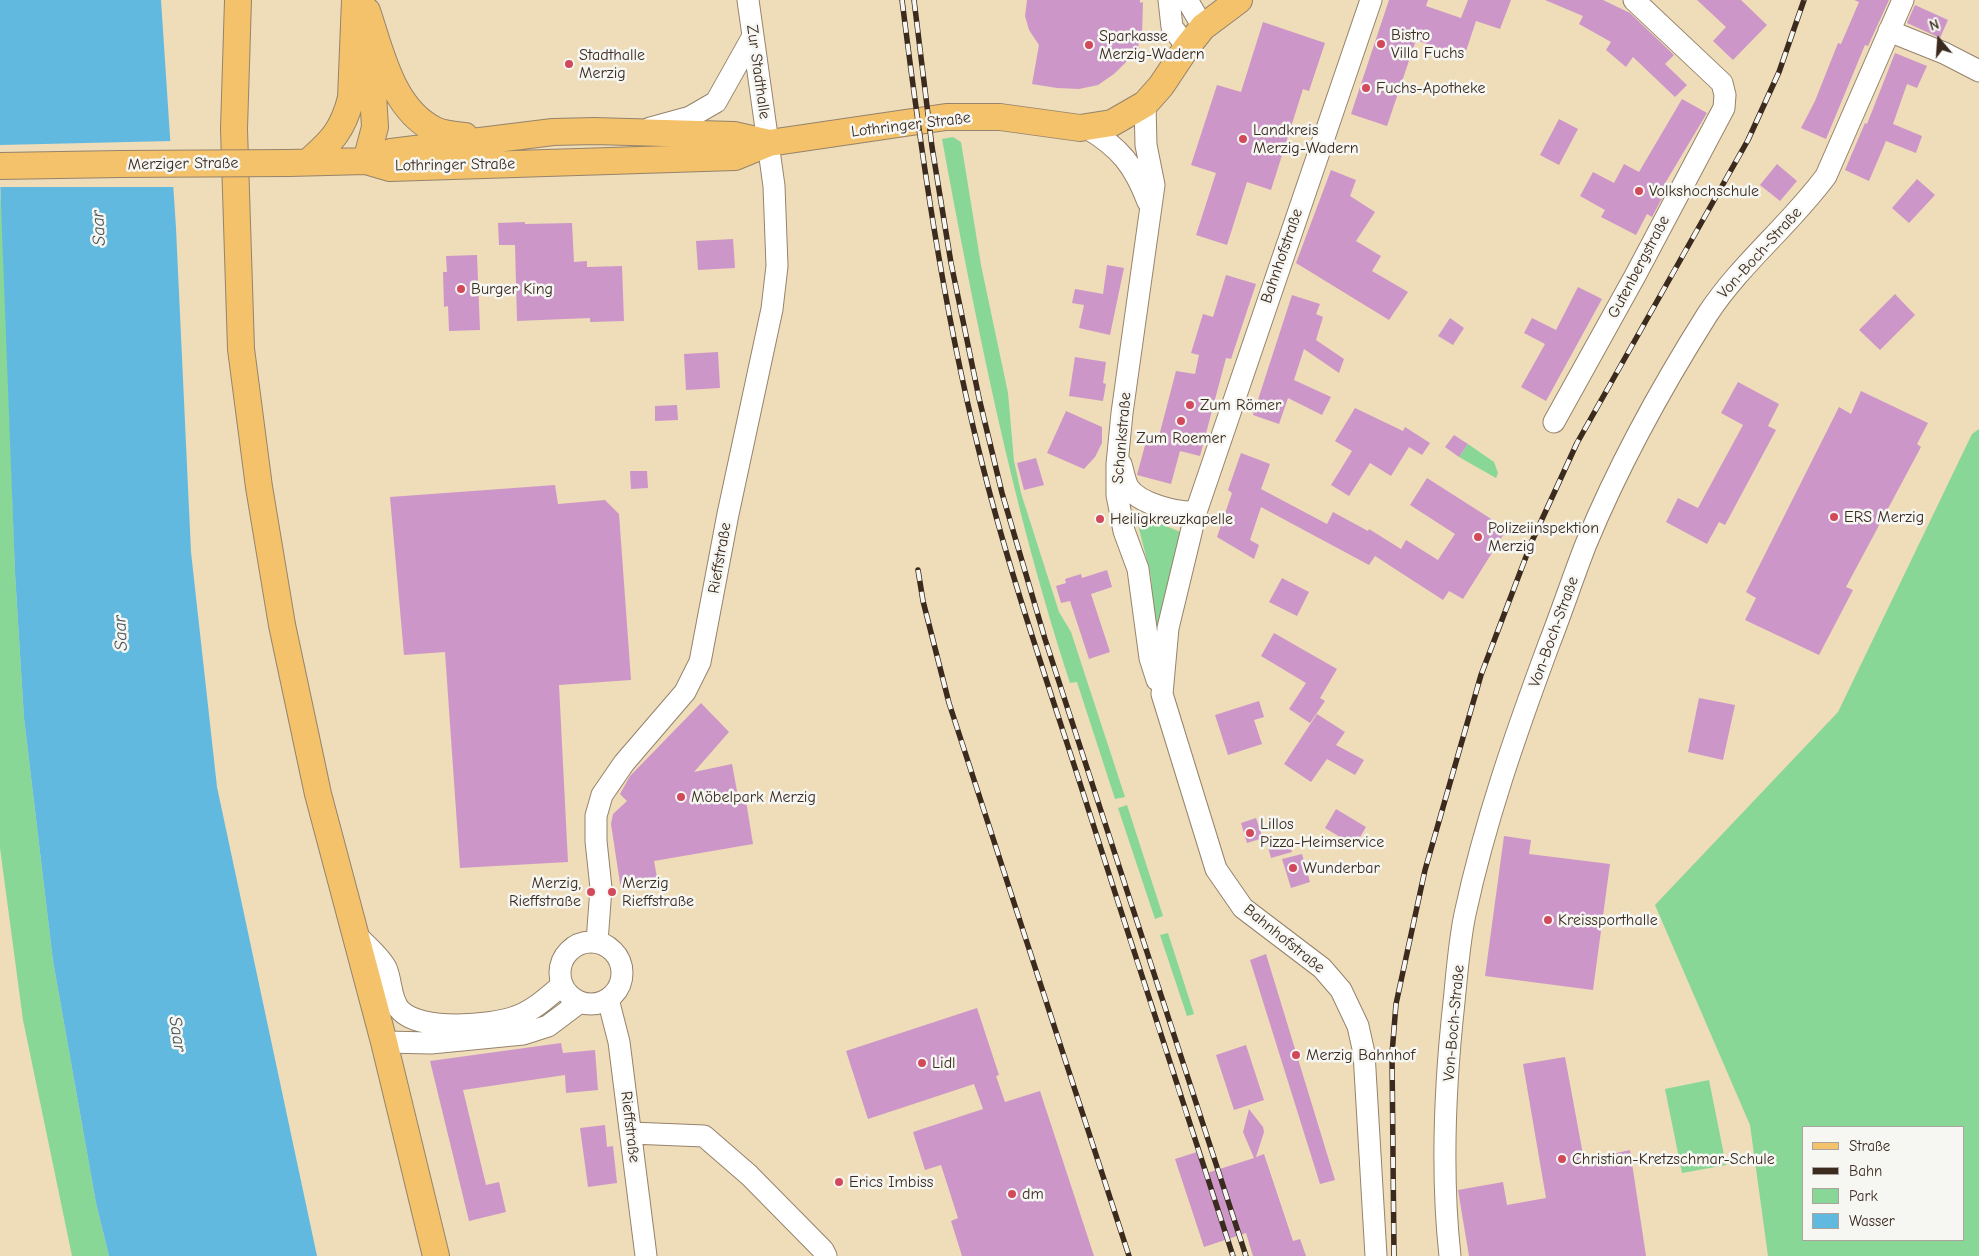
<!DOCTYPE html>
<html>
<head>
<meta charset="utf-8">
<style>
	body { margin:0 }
	#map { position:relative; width:1979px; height:1256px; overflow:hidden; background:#efdcb9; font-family:"Comic Neue",sans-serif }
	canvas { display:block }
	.legend { position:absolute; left:1802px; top:1126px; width:162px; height:115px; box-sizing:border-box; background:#f6f6f2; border:1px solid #aba49d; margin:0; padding:6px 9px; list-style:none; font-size:15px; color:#3b2a1e }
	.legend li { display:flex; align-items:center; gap:10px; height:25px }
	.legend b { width:25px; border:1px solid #aba49d }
	.north { position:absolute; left:1914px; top:15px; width:50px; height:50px; -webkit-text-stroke:4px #f6f6f2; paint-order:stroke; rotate:342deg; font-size:14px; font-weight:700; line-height:20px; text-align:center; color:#3b2a1e }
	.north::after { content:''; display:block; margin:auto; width:18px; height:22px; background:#3b2a1e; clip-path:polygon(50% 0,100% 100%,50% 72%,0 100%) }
</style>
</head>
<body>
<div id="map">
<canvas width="1979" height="1256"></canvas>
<ul class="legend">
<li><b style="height:6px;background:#f3c26a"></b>Straße</li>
<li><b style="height:6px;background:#3b2a1e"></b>Bahn</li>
<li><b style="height:14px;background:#88d796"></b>Park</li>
<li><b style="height:14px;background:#62b9df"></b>Wasser</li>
</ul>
<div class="north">N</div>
</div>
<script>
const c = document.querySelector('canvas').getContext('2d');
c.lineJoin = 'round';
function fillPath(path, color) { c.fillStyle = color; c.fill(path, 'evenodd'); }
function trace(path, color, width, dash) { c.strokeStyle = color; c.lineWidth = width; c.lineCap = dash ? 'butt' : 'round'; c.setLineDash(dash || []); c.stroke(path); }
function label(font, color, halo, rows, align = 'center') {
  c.font = font + ' "Comic Neue",sans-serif'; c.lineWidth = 5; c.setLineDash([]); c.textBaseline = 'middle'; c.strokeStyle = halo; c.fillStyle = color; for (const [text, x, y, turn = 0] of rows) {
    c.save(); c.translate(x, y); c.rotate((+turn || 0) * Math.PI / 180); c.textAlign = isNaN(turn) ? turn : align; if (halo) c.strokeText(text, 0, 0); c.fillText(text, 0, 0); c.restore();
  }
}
const green = new Path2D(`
	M953,137L961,142L981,265L1008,393L1014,461L1021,493L1059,612L1071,632L1125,797L1115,799L1077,682L1070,683C1012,506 976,323 942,139Z
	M0,190L4,247L15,573L24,718L53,961L96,1203L109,1256H72L23,1020L0,848Z
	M1979,429V1256H1768L1750,1125L1655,905L1838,712L1972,434ZM1803,1127H1963V1240H1803Z
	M1468,444L1494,462L1498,473L1496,478L1459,457Z
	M1135,513L1185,534L1163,624L1154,623L1151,576Z
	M1127,805L1163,916L1155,919L1118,808Z
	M1168,933L1194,1014L1187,1016L1160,935Z
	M1709,1080L1726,1165L1682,1173L1665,1089Z`);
const water = new Path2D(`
	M0,0H161L176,228L191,552L217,787L317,1256H109L96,1203L53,961L24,718L15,573L0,179Z`);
const pier = new Path2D(`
	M172,141L175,187H0V145Z`);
const building = new Path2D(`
	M1027,0H1140V3L1143,2L1142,35L1137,49L1128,60L1114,74L1098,85L1079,89L1057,88L1032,84L1039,45L1029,30L1025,16Z
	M1389,0H1428L1426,6L1461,18L1468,0H1511L1500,29L1476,21L1464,57L1416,40L1387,126L1351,114Z
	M1545,0H1603L1630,13L1674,55L1665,64L1687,85L1675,97L1633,57L1626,67L1606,50L1611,42L1579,24L1583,16Z
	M1697,0H1741L1767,25L1733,60L1713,41L1726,27Z
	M1854,0H1889L1868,46L1865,45L1826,139L1801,128L1815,101L1838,43L1841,44L1859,2Z
	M1915,5L1948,20L1940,38L1907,23Z
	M1263,22L1325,43L1309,91L1303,89L1271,190L1247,182L1227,245L1196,235L1216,173L1191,165L1217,85L1241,92Z
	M1895,53L1927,66L1917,88L1907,84L1893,124L1922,136L1916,153L1886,141L1869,181L1845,170L1865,123L1867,124Z
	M1682,99L1707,113L1664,185L1668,187L1652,217L1647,214L1636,235L1601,217L1605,210L1580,196L1593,172L1614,183L1624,164L1639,172Z
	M1559,119L1578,129L1559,165L1540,155Z
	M1777,164L1797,181L1780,201L1760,185Z
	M1331,170L1356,180L1350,196L1375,212L1356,241L1381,256L1372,271L1408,292L1389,320L1296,263Z
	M1917,179L1935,195L1909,223L1892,208Z
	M525,222V224L572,223L574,262L587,261V267L622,266L624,321L590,322V318L517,321L515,245H499L498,223Z
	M733,239L735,268L698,270L696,241Z
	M477,255L480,330L449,331L448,306L444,307L443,272H447L446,256Z
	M1107,265L1124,268L1110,335L1079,328L1084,305L1072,303L1075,289L1103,294Z
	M1226,275L1256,284L1231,359L1226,358L1200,456L1180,451L1171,484L1137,475L1148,434L1159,436L1176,371L1195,374L1199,355L1191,353L1203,314L1213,317Z
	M1578,287L1602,299L1546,401L1521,387L1545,344L1524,333L1532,318L1556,330Z
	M1895,294L1915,315L1880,350L1859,330Z
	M1292,295L1320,304L1316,314L1323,317L1316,340L1344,359L1339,373L1304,349L1294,380L1331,397L1322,415L1288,398L1279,424L1253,415Z
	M1450,318L1464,328L1453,345L1438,336Z
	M718,352L720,388L686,390L684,354Z
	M1075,357L1106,362L1103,383L1106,384L1103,401L1069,396Z
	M1738,382L1779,404L1768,426L1776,430L1725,525L1719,522L1707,544L1666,522L1678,498L1698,508L1743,425L1721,413Z
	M1861,391L1928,423L1917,444L1921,447L1846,587L1853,590L1819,655L1745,620L1756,598L1746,592L1839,407L1851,414Z
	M677,405L678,420L655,421V406Z
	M1355,408L1403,431L1405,427L1430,443L1422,455L1409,447L1391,476L1370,463L1349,496L1331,485L1352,451L1335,441Z
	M1066,411L1102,427V443L1095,457L1084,469L1047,453Z
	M1454,435L1468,444L1459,457L1445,447Z
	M1241,453L1270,464L1261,489L1327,524L1333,512L1368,531L1369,529L1401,549L1406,540L1438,560L1455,534L1410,505L1427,478L1507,529L1463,599L1449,591L1443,600L1375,556L1369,565L1261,507L1250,540L1259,545L1254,559L1217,537L1232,493L1228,490Z
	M1036,458L1044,485L1024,490L1017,463Z
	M630,471H647L648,488L631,489Z
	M555,485L558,504L605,500L619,514L631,680L559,685L568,862L460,868L445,652L404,655L390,497Z
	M1107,570L1112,587L1091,594L1110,652L1089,659L1070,601L1061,603L1056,586L1066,583L1065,579L1081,574L1082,578Z
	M1282,578L1309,592L1297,616L1269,602Z
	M1274,633L1337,669L1320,698L1325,701L1310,723L1289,709L1306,683L1261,656Z
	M1699,698L1735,705L1723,760L1688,752Z
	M1259,701L1264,717L1254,720L1262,744L1228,755L1215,715Z
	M701,703L729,732L694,772L732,764L739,802L746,801L753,844L654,861L658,883L621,890L611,824L613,814L627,801L620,794L630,776Z
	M1317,714L1345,732L1336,745L1364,760L1355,775L1327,759L1311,782L1284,764Z
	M1336,809L1366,827L1355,846L1325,828Z
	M1256,818L1263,838L1247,843L1241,823Z
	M1504,836L1531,840L1529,854L1610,864L1593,990L1485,976Z
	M1287,837L1292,852L1271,858L1267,843Z
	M1302,854L1310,882L1291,888L1282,859Z
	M1266,954L1335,1180L1320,1184L1250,960Z
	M977,1008L999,1075L996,1076L1005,1102L1040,1091L1094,1256H962L951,1221L958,1218L941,1165L925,1170L913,1132L983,1109L974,1084L868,1119L846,1051Z
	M561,1043L563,1053L595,1050L598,1090L566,1093L565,1075L463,1090L486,1185L499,1182L506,1212L469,1221L430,1061Z
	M1246,1045L1264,1100L1234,1110L1216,1055Z
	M1565,1057L1584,1160L1630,1150L1646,1256H1469L1458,1190L1503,1182L1507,1205L1546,1198L1523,1064Z
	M1249,1109L1263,1127L1264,1132L1256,1157L1264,1154L1293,1241L1300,1239L1306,1256H1253L1246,1233L1204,1247L1175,1159L1197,1152L1204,1174L1254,1158L1243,1132Z
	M605,1125L607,1147L613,1146L617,1183L588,1187L580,1128Z`);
const minor = new Path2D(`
	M1169,0L1172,27L1187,47
	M1187,0L1203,27
	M1371,0L1196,512L1168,628L1162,694L1216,869L1243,908L1322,968L1341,990L1358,1026L1364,1053L1376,1256
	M1889,31L1944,53L1979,71
	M1145,104L1146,145L1154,185L1122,413L1117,464V495L1124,531L1138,569L1150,658L1157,680
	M650,128L690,117L716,102L753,36
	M1087,128C1120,148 1134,165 1148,202
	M1554,422L1635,276L1724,108L1725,95L1722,83L1634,0
	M1121,464C1123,471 1125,481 1128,487C1139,504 1177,513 1196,512
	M355,934C365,944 380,956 386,968C392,981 390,1001 401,1011C421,1031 490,1026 515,1017C533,1011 548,997 562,985
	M597,942L601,888L596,841V816L602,795L624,763L685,692L700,662L728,514L772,309L777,266L774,186L748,0
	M560 973a31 31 0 1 1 62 0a31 31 0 1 1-62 0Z
	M608,999L619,1042L646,1256
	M384,1042L431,1043L523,1034L548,1026L580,1002
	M631,1133L704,1136L749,1175L823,1250L826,1256
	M1450,1256C1441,1174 1445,1084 1454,1002C1457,973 1459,943 1465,914C1485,821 1516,733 1549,644C1562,611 1573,577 1586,544C1619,464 1661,388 1707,315C1741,263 1790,225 1826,176L1903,0`);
const major = new Path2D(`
	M238,0L234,129L241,349L259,487L282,625L318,794L384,1042L436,1256
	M367,11C381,52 392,109 435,130C443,134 456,135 465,136
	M366,161L390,168L735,157L769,143L946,117H1000L1080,128L1112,123L1145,104L1161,86L1187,47L1203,27L1239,0
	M366,161L375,127L370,45
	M308,162C332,141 343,130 351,98L355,0
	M289,163L366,161L391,152L553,132L594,131L734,135L769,143
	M0,166L121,164`);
const rail = new Path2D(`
	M902,0C921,152 942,302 979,451C1006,562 1043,669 1078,777C1129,937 1181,1097 1233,1256
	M914,0L932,147L951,263L979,398L1002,493L1045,639L1246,1256
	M918,570L923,601L949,703L1129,1256
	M1394,1256L1392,1054L1396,1004L1425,870L1481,675L1532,541L1577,443L1748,140L1779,72L1804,0`);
const majorBridge = new Path2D(`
	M121,164L289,163`);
const markers = [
	[1381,44,5,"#d1495b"],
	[1089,45,5,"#d1495b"],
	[569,64,5,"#d1495b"],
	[1366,88,5,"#d1495b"],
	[1243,139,5,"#d1495b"],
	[1639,191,5,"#d1495b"],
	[461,289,5,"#d1495b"],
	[1190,405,5,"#d1495b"],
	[1181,421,5,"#d1495b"],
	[1834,517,5,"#d1495b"],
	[1100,519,5,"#d1495b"],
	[1478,537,5,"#d1495b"],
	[681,797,5,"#d1495b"],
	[1250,833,5,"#d1495b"],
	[1293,868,5,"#d1495b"],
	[591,892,5,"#d1495b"],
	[612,892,5,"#d1495b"],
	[1548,920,5,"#d1495b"],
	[1296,1055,5,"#d1495b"],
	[922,1063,5,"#d1495b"],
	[1562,1159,5,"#d1495b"],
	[839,1182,5,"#d1495b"],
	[1012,1194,5,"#d1495b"]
];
const poiNames = [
	["Bistro",1391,35],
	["Villa Fuchs",1391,53],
	["Sparkasse",1099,36],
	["Merzig-Wadern",1099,54],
	["Stadthalle",579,55],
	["Merzig",579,73],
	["Fuchs-Apotheke",1376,88],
	["Landkreis",1253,130],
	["Merzig-Wadern",1253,148],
	["Volkshochschule",1649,191],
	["Burger King",471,289],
	["Zum Römer",1200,405],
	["Zum Roemer",1181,438,"center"],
	["ERS Merzig",1844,517],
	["Heiligkreuzkapelle",1110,519],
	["Polizeiinspektion",1488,528],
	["Merzig",1488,546],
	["Möbelpark Merzig",691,797],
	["Lillos",1260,824],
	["Pizza-Heimservice",1260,842],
	["Wunderbar",1303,868],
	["Merzig,",581,883,"right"],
	["Rieffstraße",581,901,"right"],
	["Merzig",622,883],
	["Rieffstraße",622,901],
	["Kreissporthalle",1558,920],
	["Merzig Bahnhof",1306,1055],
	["Lidl",932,1063],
	["Christian-Kretzschmar-Schule",1572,1159],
	["Erics Imbiss",849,1182],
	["dm",1022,1194]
];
const streetNames = [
	["Zur Stadthalle",758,72,82],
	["Lothringer Straße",911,125,-7],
	["Merziger Straße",183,164,-1],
	["Lothringer Straße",455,165,-1],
	["Von-Boch-Straße",1760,253,-48],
	["Bahnhofstraße",1282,256,-71],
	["Gutenbergstraße",1639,267,-62],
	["Schankstraße",1122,438,-85],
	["Rieffstraße",720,558,-80],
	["Von-Boch-Straße",1554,632,-70],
	["Bahnhofstraße",1284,939,39],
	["Von-Boch-Straße",1454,1023,-85],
	["Rieffstraße",630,1127,83]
];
const waterNames = [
	["Saar",99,228,-93],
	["Saar",121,633,-93],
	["Saar",177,1034,81]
];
fillPath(green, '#88d796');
fillPath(water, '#62b9df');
fillPath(pier, '#efdcb9');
fillPath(building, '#cc97c8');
trace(minor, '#95836c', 23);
trace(major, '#95836c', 28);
trace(minor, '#fff', 21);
trace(major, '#f3c26a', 26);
trace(rail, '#3b2a1e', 5.5);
trace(rail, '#f6f6f2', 4, [11]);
trace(majorBridge, '#95836c', 28, []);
trace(majorBridge, '#f3c26a', 26);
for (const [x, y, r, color] of markers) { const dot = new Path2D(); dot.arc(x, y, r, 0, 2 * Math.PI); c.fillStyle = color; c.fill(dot); trace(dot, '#f6f6f2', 2); }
label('16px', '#3b2a1e', '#f6f6f2', poiNames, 'left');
label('16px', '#3b2a1e', '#f6f6f2', streetNames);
label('italic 18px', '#475558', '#f6f6f2', waterNames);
</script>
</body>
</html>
